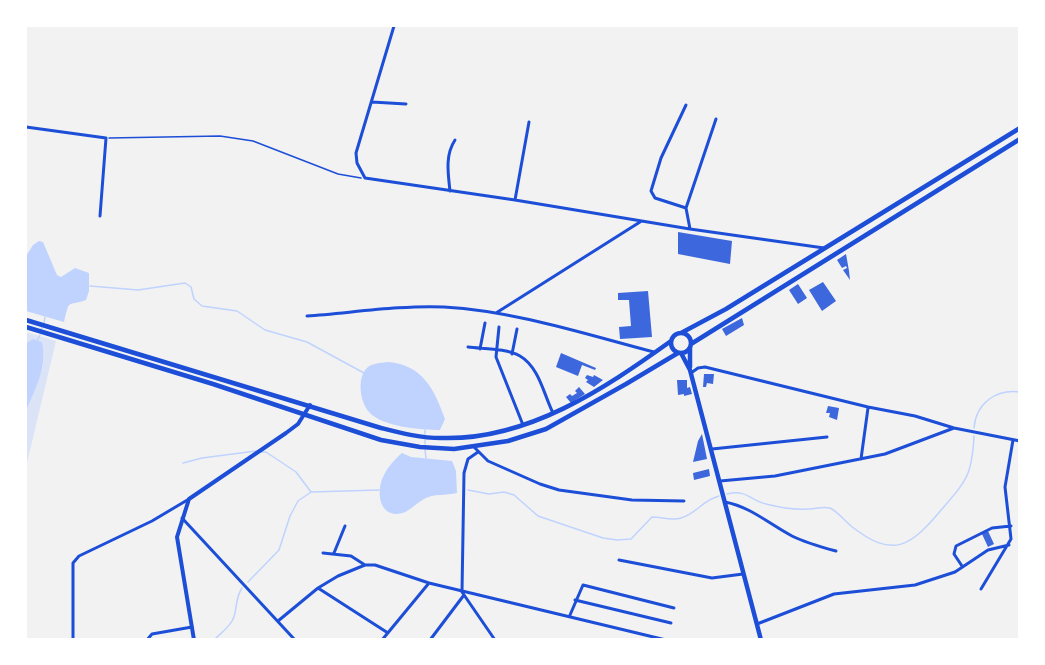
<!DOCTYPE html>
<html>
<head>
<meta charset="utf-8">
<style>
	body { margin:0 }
	#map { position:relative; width:1045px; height:665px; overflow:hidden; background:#f2f2f2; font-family:"Nunito Sans",sans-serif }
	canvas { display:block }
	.frame { position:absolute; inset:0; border:27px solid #fff; pointer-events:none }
</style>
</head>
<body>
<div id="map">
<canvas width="1045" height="665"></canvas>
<div class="frame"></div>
</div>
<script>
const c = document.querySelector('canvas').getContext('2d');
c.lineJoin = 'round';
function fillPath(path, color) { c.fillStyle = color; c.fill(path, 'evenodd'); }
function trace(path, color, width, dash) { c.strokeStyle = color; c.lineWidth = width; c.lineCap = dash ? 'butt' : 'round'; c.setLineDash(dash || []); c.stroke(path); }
const green = new Path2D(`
	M26,332L56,341L26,467C26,452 22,423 26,410C33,385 49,372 42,342L33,339L26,343Z`);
const water = new Path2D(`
	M39,241L43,242L57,275L61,277L75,268L89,273V291L86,300C66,307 70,298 64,322L26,311V256L33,245Z
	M33,339L42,342C48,367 35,389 26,411V343Z
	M388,362C423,365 434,389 445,419L440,430C422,430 382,427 369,412C360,402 357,379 366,369C371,363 380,363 388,362Z
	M402,453L411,457L452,461L456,471L457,493C446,496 434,493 424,499C415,504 407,515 395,514C377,512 377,487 384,475C387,468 396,458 402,453Z`);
const stream = new Path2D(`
	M90,286L138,290L185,283L191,287L194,299L202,306L237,311L265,330L307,342L364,373
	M44,323L45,317
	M41,329L42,328
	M37,341L40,335
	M974,428C976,403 996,389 1020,392
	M425,434V430
	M425,444V440
	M425,450L426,458
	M260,452H266L296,472L311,492
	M183,463L202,458L256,451
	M468,490L489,494L504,492L514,495L538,516L603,538L617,540L631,539L652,517C661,517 673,521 681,518C698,513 701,501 719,496
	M727,494C746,489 750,500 766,504C778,507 794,510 807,509C815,509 822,506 830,508C837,511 845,521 851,526C894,560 911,546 942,509C967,480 972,475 974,436
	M248,582L279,550L290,516L298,501L311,492L379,490
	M214,640C220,634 228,628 232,621C238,611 234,600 242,588`);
const building = new Path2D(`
	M678,232L732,241L730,264L678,254Z
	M846,254L849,271L850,280L843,270L847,268L846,266L842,268L837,260Z
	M823,282L836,301L822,311L809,290Z
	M798,284L807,298L798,304L789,290Z
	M648,291L652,337L620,339L619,327L631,326L629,300H618V293Z
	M742,318L744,325L726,336L722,329Z
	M561,353L596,368L595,370L582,365L578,376L556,367Z
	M704,374H714L713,384L707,383L706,387H703Z
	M587,375L593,377L594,375L603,380L594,387L586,382L588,380L585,378Z
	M677,380H687V388L690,387L692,394L684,396V394L678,395Z
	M579,387L585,394L571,403L566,397L570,394L572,396L577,393L575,391Z
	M828,406L839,408L837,420L829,417L830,413H826Z
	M702,434L707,459L693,462L698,441Z
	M709,469L710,476L694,480L693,473Z
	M988,531L994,544L988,547L982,534Z`);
const path = new Path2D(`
	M109,138L220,136L253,141L338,174L361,178`);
const minor = new Path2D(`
	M394,26L356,153L357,163L365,178L515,200L690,229L824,248
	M372,102L406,104
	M26,127L106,138L100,216
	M450,191C448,173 445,155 455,140
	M515,200L529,122
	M686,208L655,198L651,191L661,158L686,105
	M690,229L686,208L716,119
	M496,313L640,222
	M307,316C350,313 402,305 444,307C515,311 585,334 654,352
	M499,327L496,357L523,425
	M468,347C483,349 506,348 520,356C539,367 544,395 553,413
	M480,349L485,323
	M512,354L517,329
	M691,373L698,368L705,367L868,407L915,416L954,428L1020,441
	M474,447L488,461L540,484L559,490L632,500L684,501
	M712,449L827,437
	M861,459L868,408
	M720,481L775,476L885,454L954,428
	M725,502C751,507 769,524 792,536C806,543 821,547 836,551
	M182,518L295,640
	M323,553L351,556L365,565
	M334,553L345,526
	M619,560L712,578L743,574
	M962,566L954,554L956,546L992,528L1011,526
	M318,588L388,633
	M981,589L1011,539L1005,487L1013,440
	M462,592L464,473L468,459L478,452
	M462,592L495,640
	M575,600L671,623
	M570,615L583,585L674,608
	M278,621L318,588L338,576L365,565H375L429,583L666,640
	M757,624L834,594L915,585L955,572L988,550L1009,545
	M73,640V563L79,556L152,521L189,499
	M147,640L152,634L192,627
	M382,640L429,583
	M430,640L464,595`);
const tertiary = new Path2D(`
	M194,640L177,537L189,499L286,433L298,424L310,405`);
const primary = new Path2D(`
	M26,320L381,428C401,433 420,438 441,438C527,441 604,389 671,341
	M26,327L213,384L381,440L420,447L454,449L508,441L546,429L626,384L678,353
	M671 343a10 10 0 1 1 20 0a10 10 0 1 1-20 0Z
	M681,333L726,309L1020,128
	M691,344L1020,139
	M681,353L690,370L761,640
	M690,367V348`);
fillPath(green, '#dbe4f7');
fillPath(water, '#bfd3fe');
trace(stream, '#bfd3fe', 1.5);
fillPath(building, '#3d67dc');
trace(path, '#1d4ed8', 1.5);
trace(minor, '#1d4ed8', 3);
trace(tertiary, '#1d4ed8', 4);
trace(primary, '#1d4ed8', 4.5);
</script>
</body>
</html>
